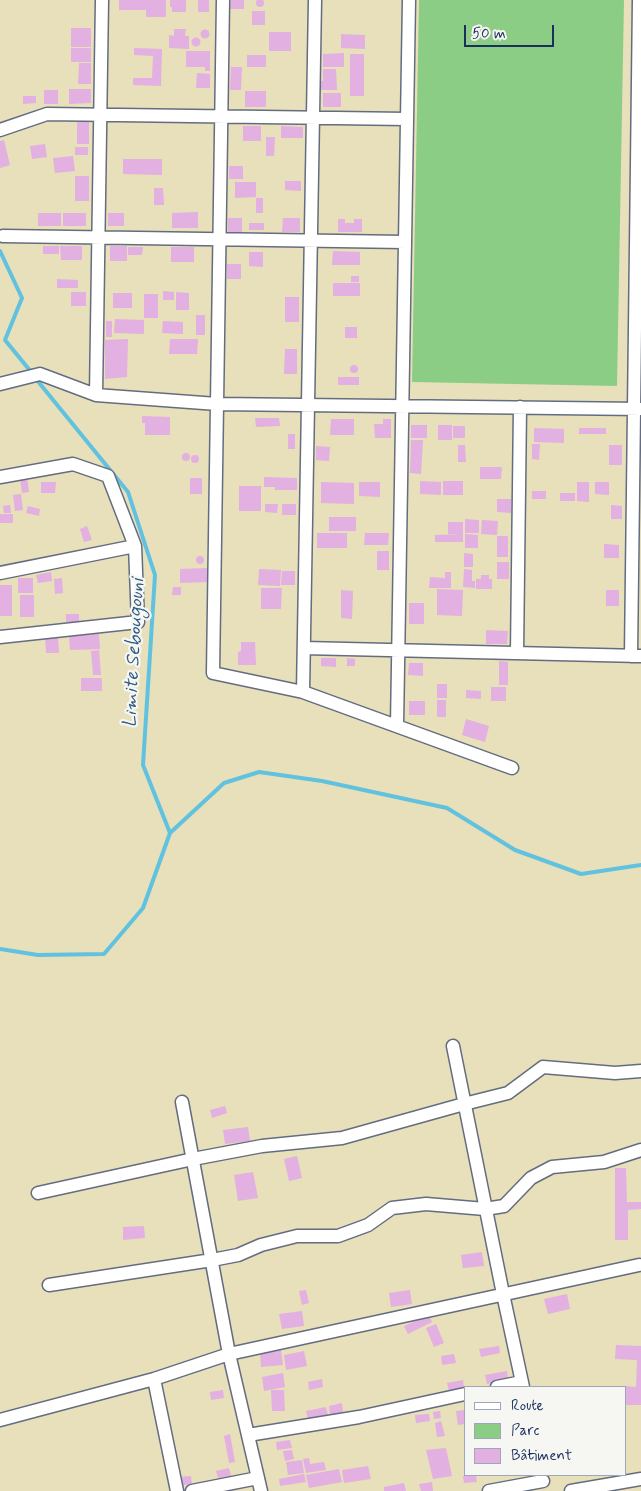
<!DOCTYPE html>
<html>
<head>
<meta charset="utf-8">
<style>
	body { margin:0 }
	#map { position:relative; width:641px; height:1491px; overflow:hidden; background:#e8dfbb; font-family:Mynerve,sans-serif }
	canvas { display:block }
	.legend { position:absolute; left:464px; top:1386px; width:162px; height:90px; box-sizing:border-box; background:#f6f6f2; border:1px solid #9ea6b7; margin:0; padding:6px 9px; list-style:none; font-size:15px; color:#1b2f5e }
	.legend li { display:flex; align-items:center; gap:10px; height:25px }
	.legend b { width:25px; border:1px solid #9ea6b7 }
	.scale { position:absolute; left:464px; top:25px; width:90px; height:22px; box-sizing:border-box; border:2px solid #1b2f5e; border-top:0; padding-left:6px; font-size:15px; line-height:18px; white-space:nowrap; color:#1b2f5e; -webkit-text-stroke:4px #f6f6f2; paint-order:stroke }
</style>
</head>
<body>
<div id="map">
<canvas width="641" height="1491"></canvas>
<ul class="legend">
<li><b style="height:6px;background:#fff"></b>Route</li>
<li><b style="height:14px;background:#8bcd85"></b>Parc</li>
<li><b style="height:14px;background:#e2b0e1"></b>Bâtiment</li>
</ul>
<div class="scale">50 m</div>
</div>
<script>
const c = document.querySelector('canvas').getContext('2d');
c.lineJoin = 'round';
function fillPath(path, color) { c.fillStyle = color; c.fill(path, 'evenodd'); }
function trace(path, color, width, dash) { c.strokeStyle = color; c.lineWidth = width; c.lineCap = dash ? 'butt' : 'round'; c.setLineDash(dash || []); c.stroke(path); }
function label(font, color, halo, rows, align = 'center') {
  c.font = font + ' Mynerve,sans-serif'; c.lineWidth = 4.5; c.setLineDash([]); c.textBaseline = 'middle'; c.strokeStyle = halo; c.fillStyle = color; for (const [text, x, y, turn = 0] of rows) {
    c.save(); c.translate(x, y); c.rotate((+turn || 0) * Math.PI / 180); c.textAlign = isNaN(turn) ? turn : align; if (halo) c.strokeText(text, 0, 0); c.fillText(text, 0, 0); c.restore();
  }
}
const green = new Path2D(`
	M419,0H624L617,386L412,382Z`);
const stream = new Path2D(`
	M0,251L22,298L5,340L32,373
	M170,833L224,783L259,772L322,781L447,808L515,850L581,874L641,865
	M0,949L38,955L104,954L143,908L170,833L143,765L155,575L128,492L36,379`);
const building = new Path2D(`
	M256 3a4 4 0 1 1 8 0a4 4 0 1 1-8 0Z
	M119,0H166V17H146V10H119Z
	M170,0H186V12H172V7H170Z
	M198,0H209V12H198Z
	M231,0H244V9H230Z
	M252,11H265V25H252Z
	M71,28H91V47H71Z
	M174,29H186L185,36H189V49L169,48V35L174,36Z
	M200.5 34a4.5 4.5 0 1 1 9 0a4.5 4.5 0 1 1-9 0Z
	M269,32H291V51H269Z
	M341,34L365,35V49L341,48Z
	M191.5 42a4.5 4.5 0 1 1 9 0a4.5 4.5 0 1 1-9 0Z
	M71,48H91V62H71Z
	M134,48L162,49L161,86L133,85V78H152L153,56L134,55Z
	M186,51H210V71H205V67H186Z
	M344,53V67H323V54Z
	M350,54H364V96H350Z
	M247,55H266V67H247Z
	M79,63H91V84H78Z
	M231,67H242L241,90H230Z
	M323,69H336L337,90H318V81H323Z
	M197,73L210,74V88H196Z
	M69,89H91V103L69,104Z
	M44,90H58V104H44Z
	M245,91H266V107H245Z
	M323,93H341V107H323Z
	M23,96H36V103L23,104Z
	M77,122H89V144H77Z
	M243,126H261V141H243Z
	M281,126L303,127V138H281Z
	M266,137H275L274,156H266Z
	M4,140L10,165L0,168V141Z
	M45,144L47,157L32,159L30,146Z
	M75,147H88V155H75Z
	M73,156L75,171L55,173L53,158Z
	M123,159H162V175L123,174Z
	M229,166H243V179H229Z
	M75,176H89V201H75Z
	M285,181H301V191L285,190Z
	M235,182H256V197L235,198Z
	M154,188H163L164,205H154Z
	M256,198H263V213H256Z
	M198,212V228H172V213Z
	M38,213H61V226H38Z
	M63,213H86V226H63Z
	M108,213H124V226H108Z
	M228,218H242V232H228Z
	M283,218H300V232H282Z
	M338,219H345V223H354V219H362V232H338Z
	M249,223H264V230H249Z
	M43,246H59V254H43Z
	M60,246H82V260H61Z
	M110,246H127V261H110Z
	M128,247H143L142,255H128Z
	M171,247H194V262H171Z
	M333,251L360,252V265H332Z
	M249,252H263V267L249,266Z
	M227,264H241V279H227Z
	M351,276H359V282H351Z
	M57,279L78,280V288H57Z
	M333,283H360V296H333Z
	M163,291L174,292V300H163Z
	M71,292H86V306H71Z
	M176,292L189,293V310H176Z
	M113,293H132V308H113Z
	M144,294H158V318H144Z
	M285,297H299V322H285Z
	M196,315H205V335H196Z
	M115,319L144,320V334L114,333Z
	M106,321H112V337H106Z
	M163,321L183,322V334L162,333Z
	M345,327H357V338H345Z
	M128,339L127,377L105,379V340Z
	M170,339H198L197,354H169Z
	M285,349H297V374H284Z
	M350 369a4 4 0 1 1 8 0a4 4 0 1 1-8 0Z
	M338,377H359V385H338Z
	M142,416L170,417V435H145V423H142Z
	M255,418H279L280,426L256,427Z
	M331,419H354V435H330Z
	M383,419H391V438H375L374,424H383Z
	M411,425H427V438H411Z
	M438,425H452V440H438Z
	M453,426H465V438H453Z
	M534,428L564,429V443L534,442Z
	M579,428H606V434H579Z
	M288,434H295V449H288Z
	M411,440H423L421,474L410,473Z
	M532,444H540L539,460L532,459Z
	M458,445H465L466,462H458Z
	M609,445H622V465H609Z
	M316,446L330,447L329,461L316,460Z
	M182 457a4 4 0 1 1 8 0a4 4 0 1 1-8 0Z
	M191 459a4 4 0 1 1 8 0a4 4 0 1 1-8 0Z
	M480,467H502L501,479H480Z
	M27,477L29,492L22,493L20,478Z
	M264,477L297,478V490H275V487H264Z
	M190,478H202V494H190Z
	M420,481L441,482V495L420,494Z
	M443,481H463V495H443Z
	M41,482H56L55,493H41Z
	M321,482L354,483V504L321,503Z
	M359,482H380V497L359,496Z
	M577,482H589V502L577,501Z
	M595,482H609V495L595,494Z
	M239,486H261V511H239Z
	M532,491H546V499H532Z
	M560,493H575V501H560Z
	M21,494L23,510L15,511L13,495Z
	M497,499H511V513L497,512Z
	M265,504H278L277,513L265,512Z
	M282,504H296V515H282Z
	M10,505L11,513H4L3,506Z
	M611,505L622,506V519H611Z
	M28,506L40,509L39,516L26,513Z
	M0,514H13V523H0Z
	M329,517H356V531H329Z
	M465,519L479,520V533H465Z
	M482,520L498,521L497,535L481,534Z
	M448,522H463V534H448Z
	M87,526L92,540L84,542L80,529Z
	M317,533H347V548H317Z
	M365,533H389L388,545H364Z
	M463,534V542H435V535Z
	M465,534L478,535V548H465Z
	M497,536H508V557H497Z
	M604,544L619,545V558H604Z
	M377,551H389V570H377Z
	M464,553L473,554V567H464Z
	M196 560a4 4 0 1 1 8 0a4 4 0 1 1-8 0Z
	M497,562H509V579H497Z
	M208,568L209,582L180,583V569Z
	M259,569L281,570L280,586L258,585Z
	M464,569L472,570V581H475V588L463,587Z
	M282,571H295V585H281Z
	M51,572L52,581L38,583L36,575Z
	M445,572H451V588H429L430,577L445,578Z
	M481,575H489V579H492V589H476V579H481Z
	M18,578H33V593H18Z
	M62,578L63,593L55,594L54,579Z
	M0,585H12V616H0Z
	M173,587H181V595H172Z
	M261,588H282L281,609H261Z
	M437,589L463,590L462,616L437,615Z
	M341,590L353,591L352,619L341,618Z
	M606,590H619V606H606Z
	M20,595H34V617H20Z
	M409,603H424V624H409Z
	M66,614H79V622H66Z
	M486,630L508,631L507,644H486Z
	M99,634L100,649L70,650L69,635Z
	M58,636L59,653H46L45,637Z
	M241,642H255L256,665H238V652L241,651Z
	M99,650L101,675H93L91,651Z
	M321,658H336V667L321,666Z
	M347,658L355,659V666H347Z
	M499,661L508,662V685H499Z
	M409,663H423V676L408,675Z
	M81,678H102V691H81Z
	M437,684H447V698H437Z
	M491,687H506V701H491Z
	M466,690L481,691V699L466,698Z
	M437,700H446V717H437Z
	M409,701H425V715H409Z
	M466,719L489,726L485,742L462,735Z
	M225,1106L227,1113L212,1118L210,1110Z
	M248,1127L250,1141L225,1144L223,1130Z
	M297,1156L302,1178L289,1181L284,1159Z
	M615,1168H626L627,1202H641V1209L628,1210V1240H615Z
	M253,1172L258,1198L238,1201L234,1175Z
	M144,1226L145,1238L123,1240V1227Z
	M482,1252L484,1266L463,1268L461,1255Z
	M306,1290L309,1303L302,1305L299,1291Z
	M410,1290L412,1304L391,1307L389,1293Z
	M567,1294L570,1309L548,1314L544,1299Z
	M302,1311L304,1326L282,1329L279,1314Z
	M429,1315L432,1322L408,1334L404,1326Z
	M436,1324L444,1343L434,1347L426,1328Z
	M616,1345L641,1346V1405H625V1386L636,1387L637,1360L615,1359Z
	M499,1346L500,1353L481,1357L479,1349Z
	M281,1350L283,1365L261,1367L260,1352Z
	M304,1351L307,1366L286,1370L284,1355Z
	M454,1354L456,1363L442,1365L441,1356Z
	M507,1371L508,1380L487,1384L485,1375Z
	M283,1373L285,1387L264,1391L262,1377Z
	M322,1379L323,1387L309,1390L308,1382Z
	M463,1380L464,1388L449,1391L447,1383Z
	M223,1390L224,1398L211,1400L210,1392Z
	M271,1390H284L285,1411H272Z
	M342,1403L343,1412L330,1415L329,1406Z
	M326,1407L328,1415L308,1419L306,1411Z
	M465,1410V1424L458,1425L456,1411Z
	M440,1411L441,1418L434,1419L433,1412Z
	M429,1414L430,1421L416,1423L415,1415Z
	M441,1421L445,1436L437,1437L435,1423Z
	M230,1434L235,1462L229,1463L224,1436Z
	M290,1440L292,1448L277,1450L276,1442Z
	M446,1448L452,1476L433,1479L426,1450Z
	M292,1450L294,1459L285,1461L283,1451Z
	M309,1458L310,1464L324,1462L326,1470L306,1473L303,1459Z
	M302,1460L304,1473L288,1475L286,1462Z
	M368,1466L371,1479L344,1483L342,1470Z
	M229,1468L231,1476L218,1478L216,1471Z
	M339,1469L342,1482L309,1488L306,1475Z
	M304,1474L306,1482L280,1486L279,1479Z
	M476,1475L477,1482L464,1483L463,1476Z
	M191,1476L192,1484L177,1486L176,1477Z
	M432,1482L433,1491H421L419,1484Z
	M404,1483L406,1491H384V1487Z`);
const street = new Path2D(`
	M223,0L213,673L303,692L512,768
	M0,130L47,114L407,119
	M3,236L405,242
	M0,384L40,374L96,395L217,404L641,409
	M96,395L102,0
	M0,477L73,464L108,476L135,546L138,622L0,637
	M0,573L135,546
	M304,648L641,656
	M517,653L520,407
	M631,656L639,0
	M303,692L315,0
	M397,726L409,0
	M453,1046L503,1294L523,1387
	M182,1102L229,1354L261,1491
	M38,1193L193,1159L262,1146L342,1138L464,1104L508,1093L543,1067L615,1073L641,1071
	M49,1285L212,1260L238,1255L261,1245L297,1236H338L368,1225L392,1208L426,1204L485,1209L504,1206L531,1178L552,1167L604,1162L641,1150
	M154,1379L177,1491
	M497,1387L522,1382
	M0,1420L154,1379L229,1354L639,1265
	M248,1435L359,1417L465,1394
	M192,1491L258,1478
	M489,1491L543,1481
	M571,1491L641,1479`);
const waterNames = [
	["Limite Sebougouni",135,653,-87]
];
fillPath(green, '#8bcd85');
trace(stream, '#61c2df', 4);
fillPath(building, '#e2b0e1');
trace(street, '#636d7f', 15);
trace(street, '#fff', 12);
label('italic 19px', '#305b85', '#f6f6f2', waterNames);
</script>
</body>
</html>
